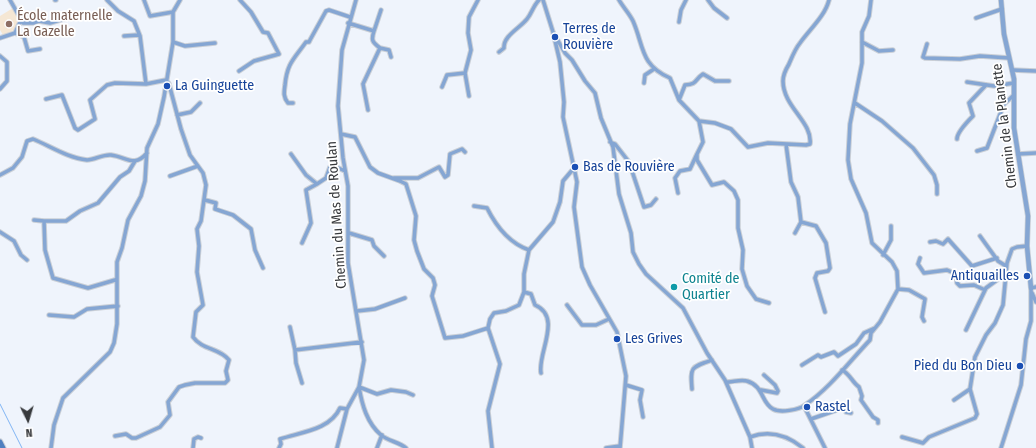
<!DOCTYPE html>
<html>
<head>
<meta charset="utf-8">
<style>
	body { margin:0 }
	#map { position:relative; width:1036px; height:448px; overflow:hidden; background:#eff4fc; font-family:"Fira Sans Condensed",sans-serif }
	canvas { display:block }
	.north { position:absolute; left:8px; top:400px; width:40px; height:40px; -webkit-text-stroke:3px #fff; paint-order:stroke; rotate:175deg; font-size:11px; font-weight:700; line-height:16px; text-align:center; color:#37393c }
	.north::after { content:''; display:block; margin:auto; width:14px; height:18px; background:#37393c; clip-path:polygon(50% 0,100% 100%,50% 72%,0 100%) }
</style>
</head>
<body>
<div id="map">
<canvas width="1036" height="448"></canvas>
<div class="north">N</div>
</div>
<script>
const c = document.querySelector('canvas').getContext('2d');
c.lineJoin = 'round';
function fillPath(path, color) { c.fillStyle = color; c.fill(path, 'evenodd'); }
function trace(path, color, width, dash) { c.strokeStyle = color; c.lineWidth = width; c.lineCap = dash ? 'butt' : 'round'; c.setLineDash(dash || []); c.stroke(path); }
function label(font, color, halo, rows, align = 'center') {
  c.font = font + ' "Fira Sans Condensed",sans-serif'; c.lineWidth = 3.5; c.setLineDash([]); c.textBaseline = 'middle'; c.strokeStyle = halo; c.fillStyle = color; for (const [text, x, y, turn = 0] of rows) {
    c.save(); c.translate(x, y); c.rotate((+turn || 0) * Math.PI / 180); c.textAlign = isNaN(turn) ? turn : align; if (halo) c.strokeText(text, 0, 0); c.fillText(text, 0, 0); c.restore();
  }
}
const education = new Path2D(`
	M13,8L19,21L17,27L9,34L3,35L0,30V16Z`);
const stream = new Path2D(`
	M0,404L22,448`);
const minor = new Path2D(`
	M10,0L23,23H33L39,21L50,23L80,14
	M55,0H56
	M107,0L118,11L134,21L140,36L146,84
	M144,0L150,16L173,12
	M543,0L553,32L565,53L572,60L585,81L595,93L601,118L613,147L619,194L631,233L633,252L639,264L646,274L683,308L707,353L725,380L750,437L752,448
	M619,0C623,7 629,13 633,21C644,46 640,65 670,78L679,100L699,121L715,123L731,129L748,147L768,143L806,145L810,144C813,122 783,107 783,81C783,76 786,69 789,64C792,57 795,49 800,43C810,29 825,16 829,0
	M708,0L714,8L727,18
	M976,18L1002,9
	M679,22L681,10L686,0
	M348,23L374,31L381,10
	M553,32L560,62L564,102L563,117L577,182L574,207L582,267L590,285L617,332L626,376L620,448
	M15,33L24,37L28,51L40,49
	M124,36L139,35
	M0,38L15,33L21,20
	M173,42L185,46L215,43
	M862,42L879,51L893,50
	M927,44L923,57L925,58L960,59L980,56L1009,58
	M380,48L389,50L391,57
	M499,52L504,48C503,36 520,28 527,19C532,13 533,6 539,0
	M0,56L7,62V81L0,89
	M1012,70L1036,71
	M239,71L254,61L279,54L268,33L263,32L251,12L240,0
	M465,73L469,96
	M967,82L994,86L1014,83
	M644,83L645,75L654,69
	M442,87L447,75L465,73L471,50L468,33L469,17L478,0
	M46,99L62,95L75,128L78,130L95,119L90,100L107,85L115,83L146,84L166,80
	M679,100L685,85C698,84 694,80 703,74L715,81H729
	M293,103H288C283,97 284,92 285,85C287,63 294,59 306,42H309L310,40L326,11L329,10L350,17
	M855,103L882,121L913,148L934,175L937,185V194
	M368,110L363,84L380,48C372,42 371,40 374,31
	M177,115L191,112L200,103
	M699,121L703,142L697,154V160L712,185L724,182L734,191L738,200V228L743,250L742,269L747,286L756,299L769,303
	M341,134L355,137L370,167L378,173L400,181L406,184L416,216L414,240L417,251L424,269L433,278L435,285L432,296L445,338L463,336L488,328
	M957,139C957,133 968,121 973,116L969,103L986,85
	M610,142L615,144L629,162L644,207L651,205L656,199
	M786,144L791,182L798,197L801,222L816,226L826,243L830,268L828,271L817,273L815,278L825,312
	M977,151L987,148L1004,104L1014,95
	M291,154L306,175L317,184L326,178L330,167L334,166L345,171
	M1018,154L1036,153
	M0,175L13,168L22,157L27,141L33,139C50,146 68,158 87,160C95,160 103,154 111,155C127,157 134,168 147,153
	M170,176L198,166
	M394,178H418L439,167L445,177L448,175L450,154L462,149L465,152
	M678,193L675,178L680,171L690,169L697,154
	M205,200L216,203L215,209L233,215L251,229L255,250L263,268
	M474,206L487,208C496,226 509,243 529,250
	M34,220L44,221L45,250L53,278L88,288L115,280
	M44,221H66L80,211L98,203L120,177L129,171L135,161
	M0,232L14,241L21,255L27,260
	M349,233L372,240L374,246L384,256
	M795,233L801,222
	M980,236L998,261L1006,266
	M930,242L936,241L943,244L948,239L972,266L997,258
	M302,243L311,223L306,190L317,184
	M883,255L891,240V226
	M920,258L918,264L924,273L947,270L956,274L957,283L960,286L974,285L985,290
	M898,289L909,290L925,299L922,317L924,321
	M524,292L531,294L535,305C563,317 537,354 541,373
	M1032,293L1036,302
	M567,305L582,325H596L609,319
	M357,311L375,309L405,298
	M49,315L74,317L87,309L118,306
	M290,327L295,350L362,342
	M966,330L986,288L997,280L1005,270
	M295,350L296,363L302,383
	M802,365L818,355L821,357L834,352L838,356L856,344L864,333L875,328
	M842,370C850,374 852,382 859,387L862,396L861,400L873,417L878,420V423
	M726,382C733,382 741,379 747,381C764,386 761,403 773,409C780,413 799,410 805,405C830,388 849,362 870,340L871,333L880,322L898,289L897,271L892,262L872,243L866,213L851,179L848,160L850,124L862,63V32L869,16L871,0
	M626,385L642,390L640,400L643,417
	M359,387C362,405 367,423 381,435C388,441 399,442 406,448
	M359,387L377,394L391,390L406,392L413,395
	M692,389C690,367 691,367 712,360
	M761,390L777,393L778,391L775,385L764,375
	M954,400L970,389
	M804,406L825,448
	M811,419L843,408L846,412L851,413
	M115,436L126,434L132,438H136L160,427L170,415L168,402L179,387L185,385L195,383H225L228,380L226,371L229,360C220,348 202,350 193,337L196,312L203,305L197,272L199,246L197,229L201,221L206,185L203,173L190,155L181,129L169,84L166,80
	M750,437C769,430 787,435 803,448
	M902,437L923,443L929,437L975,418L977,414L970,389L975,357L986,335L995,323L1003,305L1007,263L1012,249L1017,247L1027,246
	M51,448L54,425L63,398L110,352L114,343L117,324V262L122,248L128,220L141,196L145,181L147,148L158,124L164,97L173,42V12L180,0
	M193,448L194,439L198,437L201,438
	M279,448L281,444L280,439C301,432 330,430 340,408L347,409
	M337,448L347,409L359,387L364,360L348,263V186L343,158L338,106L342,50L356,0
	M377,448L382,435
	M492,448L488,411L500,364L488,328L490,319L494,313L506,311L519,305L524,292V274L529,250L553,222L560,202L563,181L574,168
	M606,448L620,446
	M1001,448L1021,385L1026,339L1031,321V288L1036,287`);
const tertiary = new Path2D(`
	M1001,0L1004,34L1014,79V128L1028,216L1027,246L1031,288`);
const secondary = new Path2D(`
	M0,442L3,448`);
const markers = [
	[9,24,4,"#8d6e63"],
	[555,37,4,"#1a4fb4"],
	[167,86,4,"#1a4fb4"],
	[575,167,4,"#1a4fb4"],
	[1027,276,4,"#1a4fb4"],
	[674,287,4,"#0f9aa8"],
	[617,339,4,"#1a4fb4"],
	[1020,366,4,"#1a4fb4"],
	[807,407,4,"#1a4fb4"]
];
const educationNames = [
	["École maternelle",17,16],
	["La Gazelle",17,32]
];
const transitNames = [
	["Terres de",563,29],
	["Rouvière",563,45],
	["La Guinguette",175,86],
	["Bas de Rouvière",583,167],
	["Antiquailles",1019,276,"right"],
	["Les Grives",625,339],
	["Pied du Bon Dieu",1012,366,"right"],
	["Rastel",815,407]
];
const streetNames = [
	["Chemin de la Planette",1005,126,-97],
	["Chemin du Mas de Roulan",337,215,-94]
];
const cultureNames = [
	["Comité de",682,279],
	["Quartier",682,295]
];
fillPath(education, '#f5e7d4');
trace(stream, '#80b4f3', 1);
trace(minor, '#cacfd6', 5.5);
trace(tertiary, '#cacfd6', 6);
trace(secondary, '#cacfd6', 7);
trace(minor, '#85a6d3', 3.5);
trace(tertiary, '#85a6d3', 4.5);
trace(secondary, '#4f7fc0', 5);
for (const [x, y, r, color] of markers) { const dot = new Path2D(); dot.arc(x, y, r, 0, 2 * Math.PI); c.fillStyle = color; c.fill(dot); trace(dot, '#fff', 1.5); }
label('14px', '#785e54', '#fff', educationNames, 'left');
label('14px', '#164399', '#fff', transitNames, 'left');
label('14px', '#37393c', '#fff', streetNames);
label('14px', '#0d838f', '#fff', cultureNames, 'left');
</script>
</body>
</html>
